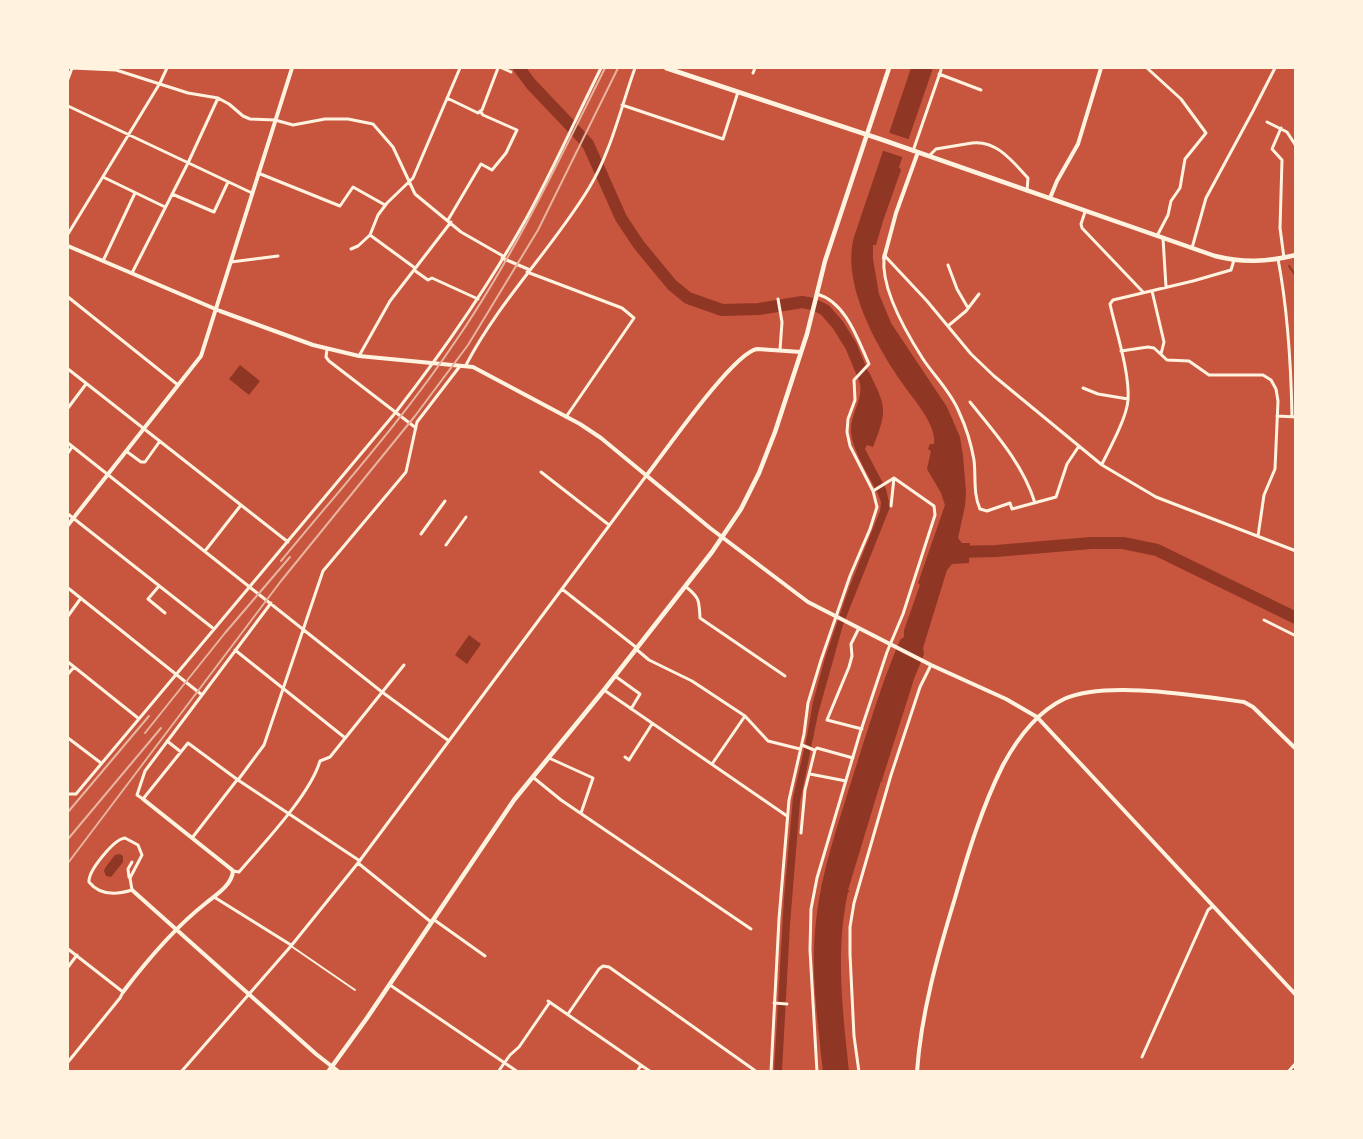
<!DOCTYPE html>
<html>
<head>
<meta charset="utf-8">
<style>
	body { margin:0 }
	#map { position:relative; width:1363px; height:1139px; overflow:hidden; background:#c8553d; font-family:"Sofia Sans Condensed",sans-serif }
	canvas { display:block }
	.frame { position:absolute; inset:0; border:69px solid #fff3e0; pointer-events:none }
</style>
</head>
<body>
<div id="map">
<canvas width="1363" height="1139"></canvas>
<div class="frame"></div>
</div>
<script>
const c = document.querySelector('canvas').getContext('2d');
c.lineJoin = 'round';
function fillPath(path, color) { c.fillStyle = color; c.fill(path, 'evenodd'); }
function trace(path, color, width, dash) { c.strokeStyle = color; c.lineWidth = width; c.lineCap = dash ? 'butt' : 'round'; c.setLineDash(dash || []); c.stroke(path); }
const water = new Path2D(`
	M911,68H933L899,167L901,170L883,221L876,245H873V259L879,294L891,323L947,407L960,437L963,456L966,492L965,506L958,538L962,543H970L969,563L952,564L947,570L923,648L924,654L914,679L882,780L883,782L881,781L848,890L850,891L848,892C835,951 843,1012 849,1071L823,1072C818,1022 810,970 816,921C821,872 838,825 852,779C867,732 881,685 900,640L904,637V630L920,585L918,583L945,505L941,493L927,469L931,451L928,449L930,444H934C937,426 915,401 905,387C878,349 841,285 854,237Z
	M240,365L260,381L249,395L229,379Z
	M869,372C886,407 888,410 873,447L867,445L865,449L886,489L890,507L843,625L818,714L800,802L790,924L782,1071L774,1072L784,898L793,798L807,736L813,702L825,658L849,588L880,511L881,502L878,494C870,477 851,449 851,430C851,412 865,397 859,380Z
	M469,635L481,644L467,664L455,655Z
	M120,854L123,856V862L111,877L106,876L104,871L105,868L115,855Z`);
const pier = new Path2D(`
	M887,132L911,140L905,158L881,150Z`);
const stream = new Path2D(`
	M1289,266L1296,276`);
const river = new Path2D(`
	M519,68L531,84L588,144L621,218L639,245L672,285L688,298L722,310L759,309L802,302L813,304L825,310L838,325L851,346L868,387L867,391
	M954,552L996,551L1091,543H1123L1157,550L1296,618`);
const pedestrian = new Path2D(`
	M291,946L355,990`);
const minor = new Path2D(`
	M72,68L116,70L188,93L218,98L229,104L243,116L250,119L275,120L293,125L325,119H348L373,124L393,147L415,194L461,232L503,256
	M502,68L511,72
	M1147,68L1181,99L1206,133L1185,159L1180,188L1171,201L1168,215L1157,236
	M753,73L755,68
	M939,74L981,90
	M68,79L72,68
	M447,98L478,113L482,110L498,68
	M622,105L723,139L738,92
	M68,106L252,193
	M1267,122L1287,132L1296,146
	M1281,128L1272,149L1282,160L1280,228L1284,258
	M913,151L941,70
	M929,156L936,149L972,143C997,140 1013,162 1028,178L1027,191
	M258,173L340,206L353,187L385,205
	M103,177L165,207
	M172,194L214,212L228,182
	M1085,212L1081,224L1082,228L1143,292
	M448,220L481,164L492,170L506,153L517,130L483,115L480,111
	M68,234L160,83L167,68
	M370,235L415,268
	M1163,238L1166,287
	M1192,248L1206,198L1253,111L1275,68
	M351,249L358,246L370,235L378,215L387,203L413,178L460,68
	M884,255L927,301L971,354L994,376L1102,465L1156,497L1296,551
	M502,258L530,270
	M884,258C881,289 907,334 923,359C935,377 951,392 959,412C966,427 971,443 974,460C976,477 973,494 980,509L987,511L1010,503L1012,509L1056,497L1067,464L1079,446
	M1278,259C1288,311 1291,363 1292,417
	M103,261L135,193
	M231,262L278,256
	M948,265L957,289L968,308
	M414,270L428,280L432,278L478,299
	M527,272L622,308L634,318L566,417
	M132,273L188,163L218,98
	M1152,291L1164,342L1161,354
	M68,297L178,385
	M778,299L782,322L780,350
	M948,326L966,311L979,294
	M327,349L326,357L329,361L416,428
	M1121,351L1148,347L1154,348L1167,360L1189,361L1209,375H1263L1271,380L1276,389L1278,401L1275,469L1264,495L1258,536
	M359,356L390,301L451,222
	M466,365C499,301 552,249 589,188C611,152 621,107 635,68
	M68,369L288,542
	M1083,388L1098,394L1128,399
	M970,402C995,433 1023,464 1035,503
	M68,408L86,384
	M1277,416L1296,417
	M68,443L382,692L449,741
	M126,451L141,462H145L160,441
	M68,453L72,447
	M1102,464C1110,448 1127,417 1128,400C1130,373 1116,331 1110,304L1113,300L1193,281L1231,270L1234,260
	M541,472L609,525
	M891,506L894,478
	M68,514L214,629
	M421,534L445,501
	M446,545L466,517
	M205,551L241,505
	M159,586L148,599L165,613
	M685,586C700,598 699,600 700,618L785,676
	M68,588L202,695
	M562,589L637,648
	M271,603L145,771L137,795L143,799L188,743L238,780L360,861
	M68,616L81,598
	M1264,620L1296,636
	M859,628L851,644L852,656L849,667L827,720L862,729
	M636,649L649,660L692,681L745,716L768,741L800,749
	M235,650L344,737
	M68,662L138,718
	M68,674L74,667
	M615,676L640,694L631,709
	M604,690L787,816
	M68,738L101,763
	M167,741L181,752
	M802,745L814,750
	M625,757L629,760L652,724
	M549,758L593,778L581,813
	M712,764L745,716
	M810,774L846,781
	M534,778L561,800L751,929
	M238,780L264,745L323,571L406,472L417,422L460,366
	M68,794H76L396,412C444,350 488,287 526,219C553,170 576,118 601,68
	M801,833L805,790L815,750L817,748L853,758
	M125,838L138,845L142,855L130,878L132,890C116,895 100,896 89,882C88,871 114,839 125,838Z
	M192,838L237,780
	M358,863L431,922
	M233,871L239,872C263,844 310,795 320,761L330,757L404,665
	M129,877L128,869L132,862
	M214,897L291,945
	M433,919L485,956
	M68,949L123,992L120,998L68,1062
	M68,967L77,955
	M390,985L518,1072
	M548,1001L651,1072
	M774,1003L787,1004
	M568,1014L599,969L603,966L609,967L757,1072
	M1142,1057L1208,910L1213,906
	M181,1072L291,946L358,863L646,476
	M498,1072L510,1055L519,1047L550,1002
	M637,1072L641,1065
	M771,1072L779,919L789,800L804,734L808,703L821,660L850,576L870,529L877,507L873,491L850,446L847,432L848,419L855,400L854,380L869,364C858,340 846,302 817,294
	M817,1072L810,950L811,909L817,878L860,733L887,652L903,614L935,515L934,506L894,478L873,491
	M859,1072L854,1036L850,954V927L854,903L891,775L920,687L931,665
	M1288,1072L1296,1063`);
const tertiary = new Path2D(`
	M1050,198L1057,181L1078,144L1101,68
	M68,246L220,311L313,345L359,356L473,367L580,424L601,438L710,528L808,602L931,665L1006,699L1037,717L1296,995
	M884,258L896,213L918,152
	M646,476C665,452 733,353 757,349L801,352
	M68,525L201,356L292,68
	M123,992C148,959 174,928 206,903C216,895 232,885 233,871L231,869L143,799
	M917,1072C921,1013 938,954 955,898C968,853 982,807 1003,765C1017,739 1037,712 1064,699C1106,680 1198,696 1244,702L1253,707L1296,749`);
const secondary = new Path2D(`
	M132,890L316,1054L339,1072`);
const primary = new Path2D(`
	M666,68L883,140L1215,256C1243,263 1267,262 1296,255
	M328,1072L367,1018L514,800L604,690L712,552L741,509L759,473L775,432L807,334L825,261L889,68`);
const rail = new Path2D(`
	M281,561C341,488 405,417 457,339C515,254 559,160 605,68
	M145,733L225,633L290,557
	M68,812L149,716
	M68,839L161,728
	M68,863L281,581L415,416L468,345L538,230L618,68`);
fillPath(water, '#8f3625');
fillPath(pier, '#c8553d');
trace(stream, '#8f3625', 2);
trace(river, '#8f3625', 12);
trace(pedestrian, '#fff3e0', 2);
trace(minor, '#fff3e0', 3);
trace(tertiary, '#fff3e0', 4);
trace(secondary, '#fff3e0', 4);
trace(primary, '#fff3e0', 4.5);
trace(rail, '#e9b49f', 2);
</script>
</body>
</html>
